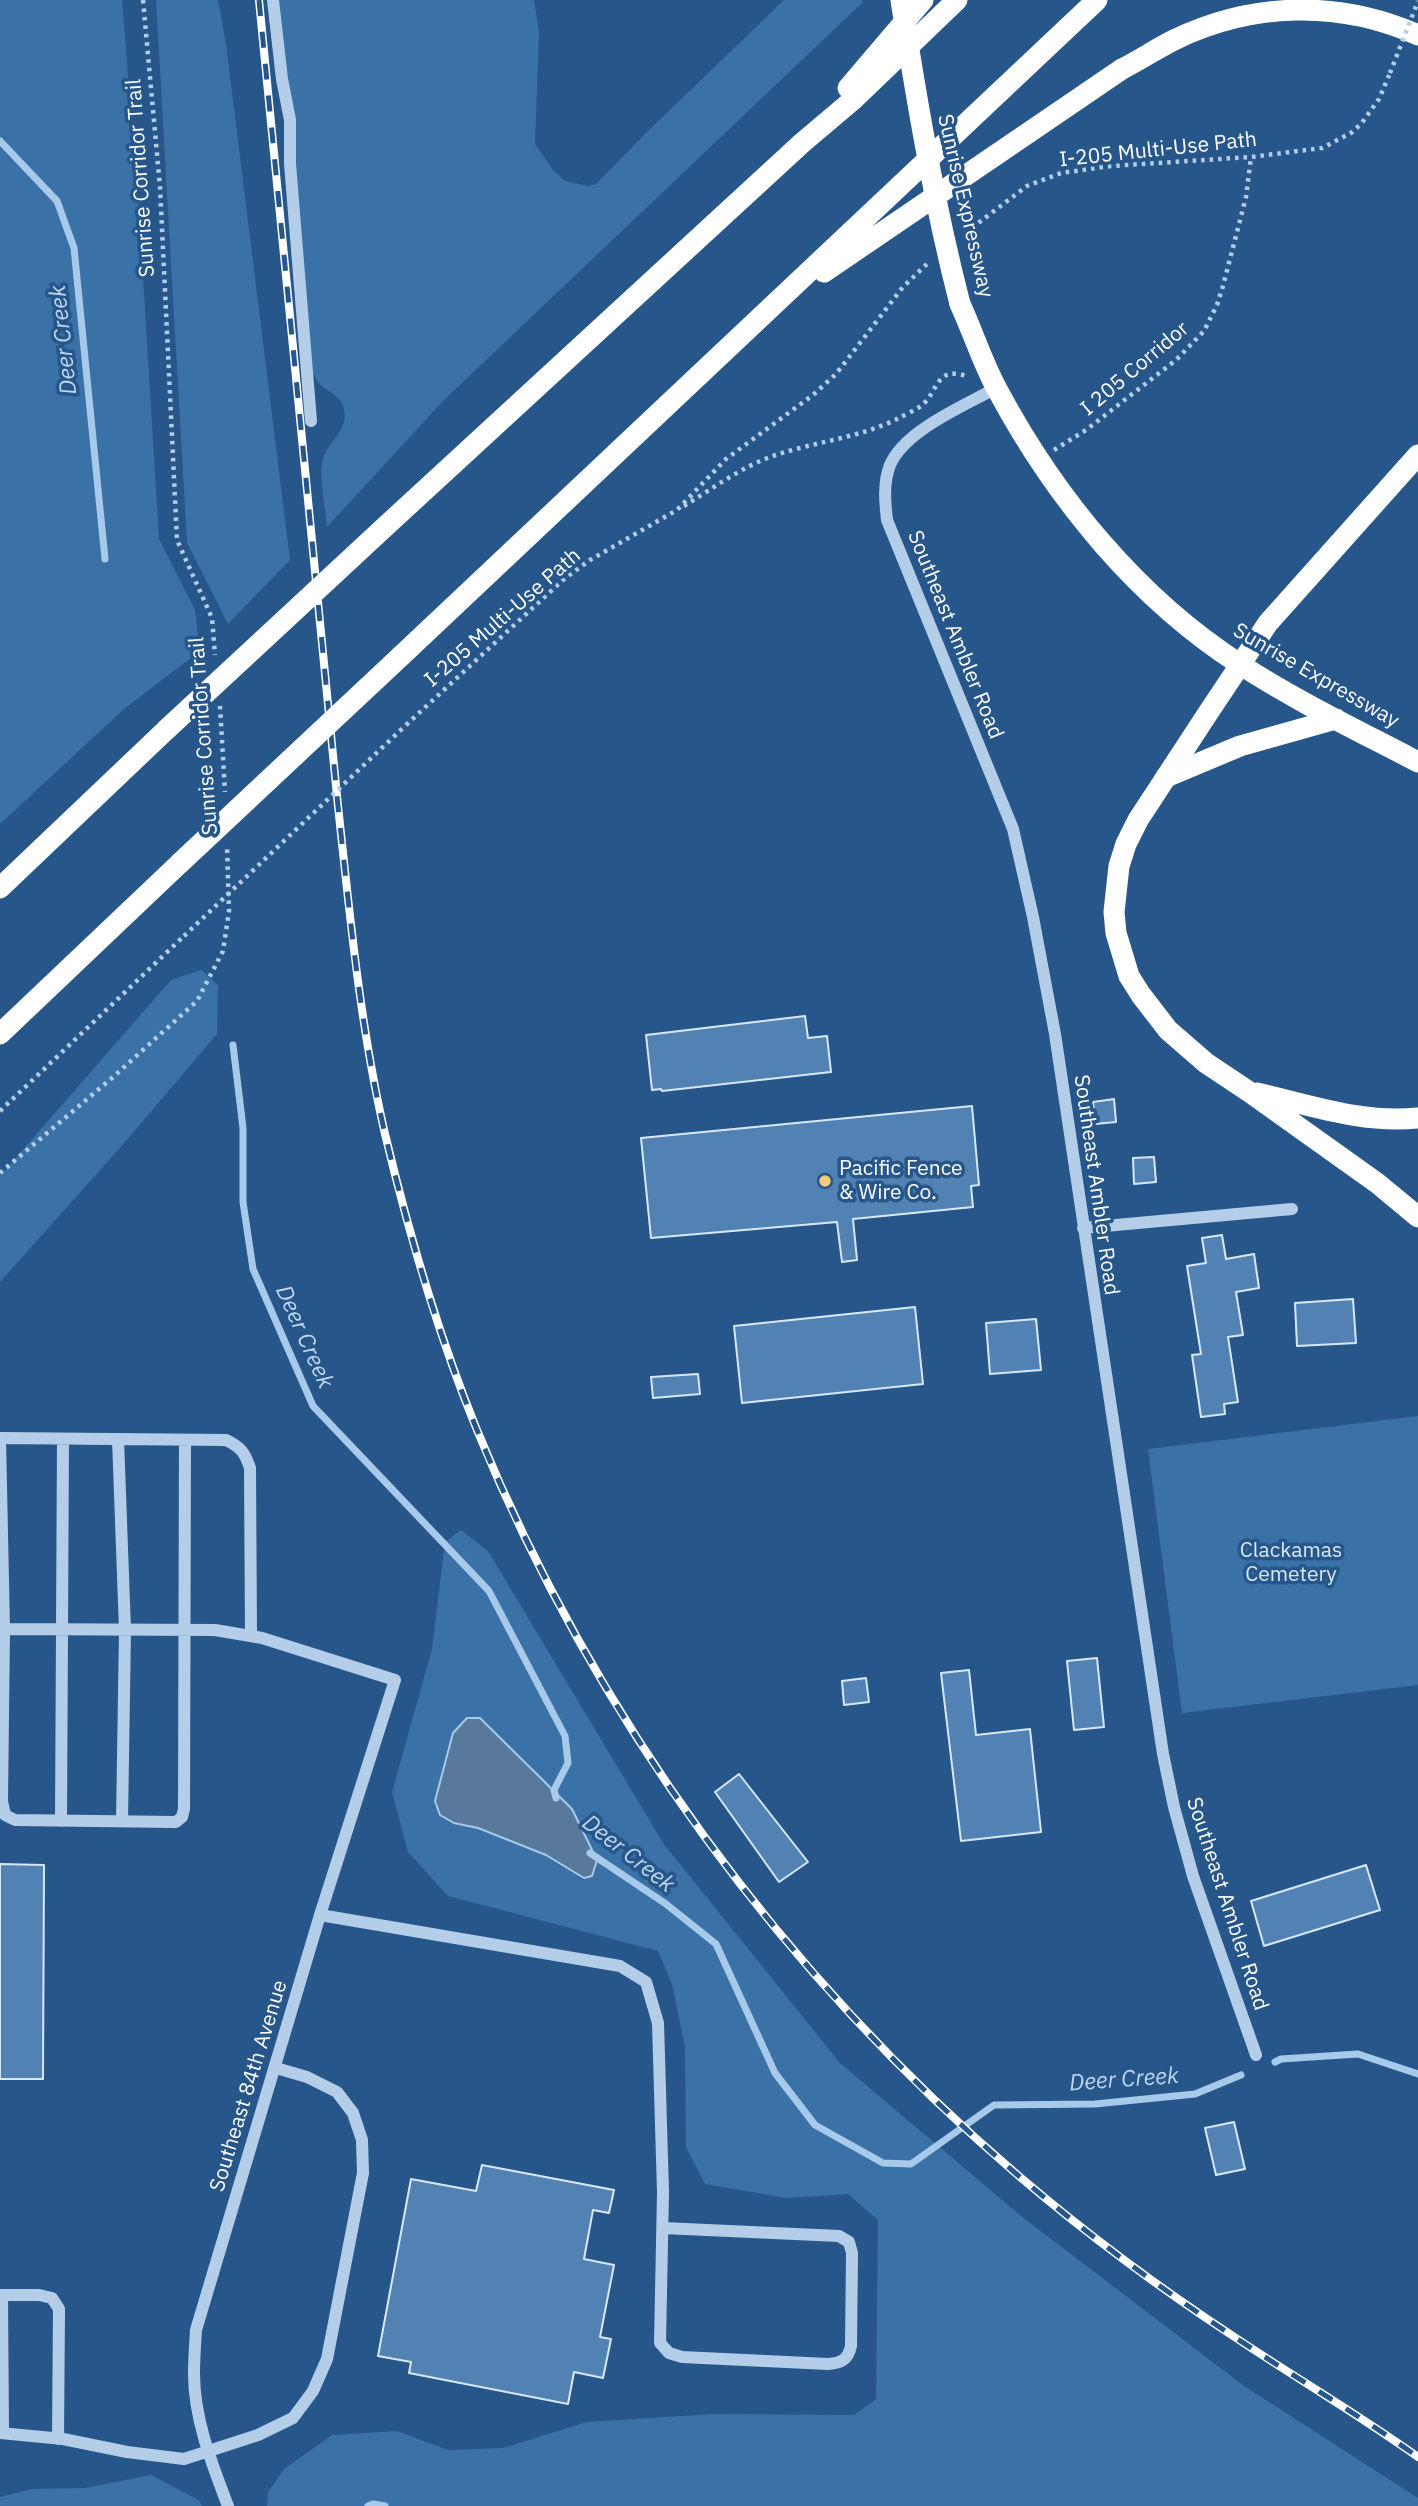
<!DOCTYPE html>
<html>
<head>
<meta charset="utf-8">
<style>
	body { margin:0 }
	canvas { display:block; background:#26568a }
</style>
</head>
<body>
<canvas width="1418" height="2506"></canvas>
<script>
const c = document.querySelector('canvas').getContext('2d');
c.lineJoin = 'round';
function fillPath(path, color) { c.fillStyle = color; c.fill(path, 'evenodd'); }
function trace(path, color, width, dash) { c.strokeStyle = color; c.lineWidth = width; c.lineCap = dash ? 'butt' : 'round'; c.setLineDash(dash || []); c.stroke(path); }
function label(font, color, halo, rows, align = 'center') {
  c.font = font + ' "IBM Plex Sans",sans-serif'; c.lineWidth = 7; c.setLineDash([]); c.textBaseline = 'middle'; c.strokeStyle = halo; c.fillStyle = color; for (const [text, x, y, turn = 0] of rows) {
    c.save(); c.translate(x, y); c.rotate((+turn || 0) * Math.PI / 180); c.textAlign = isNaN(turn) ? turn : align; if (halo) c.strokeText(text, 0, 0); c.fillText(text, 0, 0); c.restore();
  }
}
const green = new Path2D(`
	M0,0H122L139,211L159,539L195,610L200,651L124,709L0,824Z
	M156,0H218L226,44L290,560L228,624L187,543Z
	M279,0H534L539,31L535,144L553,170L565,181L588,186L596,184L651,128L784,0H862L863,2L443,401L327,527C326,512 319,476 322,462C326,442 349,432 344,409C341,396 330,393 322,386C318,383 315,377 313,373Z
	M201,970L218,985L217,1034L126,1141L0,1282V1176L171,980Z
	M1418,1416V1685L1182,1713L1148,1449Z
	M461,1530L488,1551L663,1843L840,2063L1021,2216L1244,2386L1418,2498V2506H267L268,2492L284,2469L332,2435L397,2431L448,2450L503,2448L587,2422L713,2414L854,2415L876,2399L878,2220L848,2194L786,2198L705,2184L686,2147L685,2047L672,1984L658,1951L448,1896L408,1852L392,1792L432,1649L445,1542Z
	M151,2475L199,2500L202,2506H0V2497L32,2489L85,2488Z`);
const water = new Path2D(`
	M467,1718H480L572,1809L597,1860L592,1876L584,1878L546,1855L478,1828L454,1823L440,1815L435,1801L453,1733Z`);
const stream = new Path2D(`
	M0,141L57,201L74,248L105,559
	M233,1045L243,1128V1202L253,1269L313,1406L489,1591L565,1736L568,1763L554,1790L556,1798
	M590,1853L666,1904L716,1944L775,2073L815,2125L883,2163L911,2164L994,2105L1095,2104L1195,2094L1241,2075
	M1275,2062L1281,2059L1358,2054L1418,2074
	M368,2506L373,2504L385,2506`);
const building = new Path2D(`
	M805,1016L808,1038L827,1036L831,1072L662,1091L661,1089L652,1090L646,1035Z
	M1114,1099L1116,1122L1095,1124L1093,1102Z
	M972,1106L979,1185L971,1186L973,1207L853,1219L857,1260L842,1262L837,1222L651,1238L641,1138Z
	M1154,1157L1156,1182L1134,1184L1133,1158Z
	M1222,1235L1226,1259L1254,1254L1259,1288L1236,1292L1243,1335L1228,1337L1238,1402L1224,1404L1225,1414L1201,1417L1192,1355L1201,1354L1187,1266L1206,1263L1202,1238Z
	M1353,1299L1356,1343L1297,1346L1295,1303Z
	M915,1307L923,1384L742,1403L734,1326Z
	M1036,1319L1041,1370L990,1374L986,1323Z
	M698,1374L700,1394L653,1398L651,1377Z
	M1097,1658L1104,1727L1074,1730L1067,1661Z
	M969,1670L976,1735L1030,1729L1041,1832L961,1841L941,1673Z
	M866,1678L869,1702L844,1705L842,1681Z
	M739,1774L808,1862L779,1882L715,1792Z
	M0,1864L44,1865L43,2079H0Z
	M1366,1865L1380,1910L1264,1946L1251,1901Z
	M1234,2122L1245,2169L1216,2175L1205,2128Z
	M482,2165L614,2190L609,2213L593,2210L584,2259L614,2265L600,2337L611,2339L603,2378L574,2372L568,2404L409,2373L411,2362L378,2356L411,2179L476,2191Z`);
const path = new Path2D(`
	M143,0L160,187L177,540L212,618L215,655
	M965,233L1027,186L1061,173L1111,166L1251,157L1322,148L1351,133L1361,124L1379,99L1390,73
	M1054,450L1086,430L1176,360L1204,331L1217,305L1223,286L1246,197L1251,157
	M684,506C712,489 741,467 773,456C813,442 859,438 897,419C904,415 914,411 921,406C939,392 935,364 969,377
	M220,706L225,792
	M406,725L564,579L590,560L677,510L726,459L813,395L836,374L903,287L928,263
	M0,1111L184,936
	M0,1173L112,1078L197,1001L223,951L229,911L227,846`);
const minor = new Path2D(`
	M273,0L282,79L290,120V164L311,421
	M996,388C964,406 905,430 890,465C883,483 885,502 887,520L1013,829L1033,917L1055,1034L1163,1754L1174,1807L1193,1876L1256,2055
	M1083,1228L1292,1209
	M0,1438L226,1440C241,1447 245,1453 250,1468L251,1636
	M0,1439L4,1629L2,1801L5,1815L15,1820L176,1822L182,1817L184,1809L185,1440
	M118,1439L125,1630L122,1821
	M0,1629L215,1630L262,1638L395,1680L320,1915L196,2330C195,2345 194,2359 194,2374C194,2419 212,2464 228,2506
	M61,1821L63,1439
	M320,1915L620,1966L646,1982L658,2023L663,2192L660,2343L669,2353L682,2357L828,2364C841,2363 848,2360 851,2346L852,2253L849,2242L839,2236L663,2228
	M0,2295H39L52,2298L59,2309L58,2439
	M2,2295L3,2432
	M0,2433L63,2439L127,2452L184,2459L258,2435L293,2418L313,2391L327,2359L363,2173L362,2140L353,2113L337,2092L307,2077L276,2068`);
const highway = new Path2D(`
	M848,88L923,0
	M824,272L1122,69C1140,60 1156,49 1174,40C1252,2 1339,0 1418,35
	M960,304C973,332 983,364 998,391C1056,499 1138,599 1241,665C1298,702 1359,731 1418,762
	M1418,455L1268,623L1208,713L1138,820L1126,844L1119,866L1114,912L1116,933L1129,976L1141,995L1168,1030L1206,1063L1248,1091L1377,1183L1418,1217
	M388,524L802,143L854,99L957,0
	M401,656L1097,0
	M1166,777L1240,746L1336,719
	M0,888L167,729
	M0,1034L180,863
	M1257,1093C1310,1105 1363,1124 1418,1118`);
const rail = new Path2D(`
	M259,0L338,806C350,916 360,1026 385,1134C409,1234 438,1335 477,1430C595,1718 783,1975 1020,2177C1088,2235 1161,2289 1236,2338C1296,2378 1359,2415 1418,2457`);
const pathBridge = new Path2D(`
	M1390,73L1418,1
	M184,936L406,725`);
const highwayBridge = new Path2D(`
	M901,0C917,102 934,203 960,304
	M167,729L388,524
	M180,863L401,656`);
const markers = [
	[825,1181,7,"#f3ca78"]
];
const streetNames = [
	["I-205 Multi-Use Path",1158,150,-6],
	["Sunrise Corridor Trail",141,178,-94],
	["Sunrise Expressway",965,206,77],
	["I 205 Corridor",1135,369,-40],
	["I-205 Multi-Use Path",503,618,-41],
	["Southeast Ambler Road",955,635,68],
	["Sunrise Expressway",1316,676,30],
	["Sunrise Corridor Trail",204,736,-94],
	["Southeast Ambler Road",1096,1185,82],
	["Southeast Ambler Road",1227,1904,72],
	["Southeast 84th Avenue",249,2086,-73]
];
const poiNames = [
	["Pacific Fence",839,1169],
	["& Wire Co.",839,1193]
];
const parkNames = [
	["Clackamas",1291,1551],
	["Cemetery",1291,1575]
];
const waterNames = [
	["Deer Creek",64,340,-96],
	["Deer Creek",304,1337,66],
	["Deer Creek",628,1854,38],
	["Deer Creek",1124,2080,-4]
];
fillPath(green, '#3a71a7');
fillPath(water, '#58799c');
trace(water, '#a8caea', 2);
trace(stream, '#a8caea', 7);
fillPath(building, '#5282b3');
trace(building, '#d8e8f7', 2);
trace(path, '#b4ceea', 4.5, [3.5, 5]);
trace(minor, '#b4ceea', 12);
trace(highway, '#fff', 21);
trace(rail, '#fff', 8);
trace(rail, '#26568a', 5, [16]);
trace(pathBridge, '#b4ceea', 4.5, [3.5, 5]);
trace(highwayBridge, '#fff', 21);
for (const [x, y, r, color] of markers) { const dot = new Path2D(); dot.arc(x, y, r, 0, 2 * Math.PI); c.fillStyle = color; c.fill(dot); trace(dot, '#26568a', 2.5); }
label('21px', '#fff', '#26568a', streetNames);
label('21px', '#fff', '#26568a', poiNames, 'left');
label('21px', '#d8e8f7', '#26568a', parkNames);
label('italic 23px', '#bfd8f1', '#26568a', waterNames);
</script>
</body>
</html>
